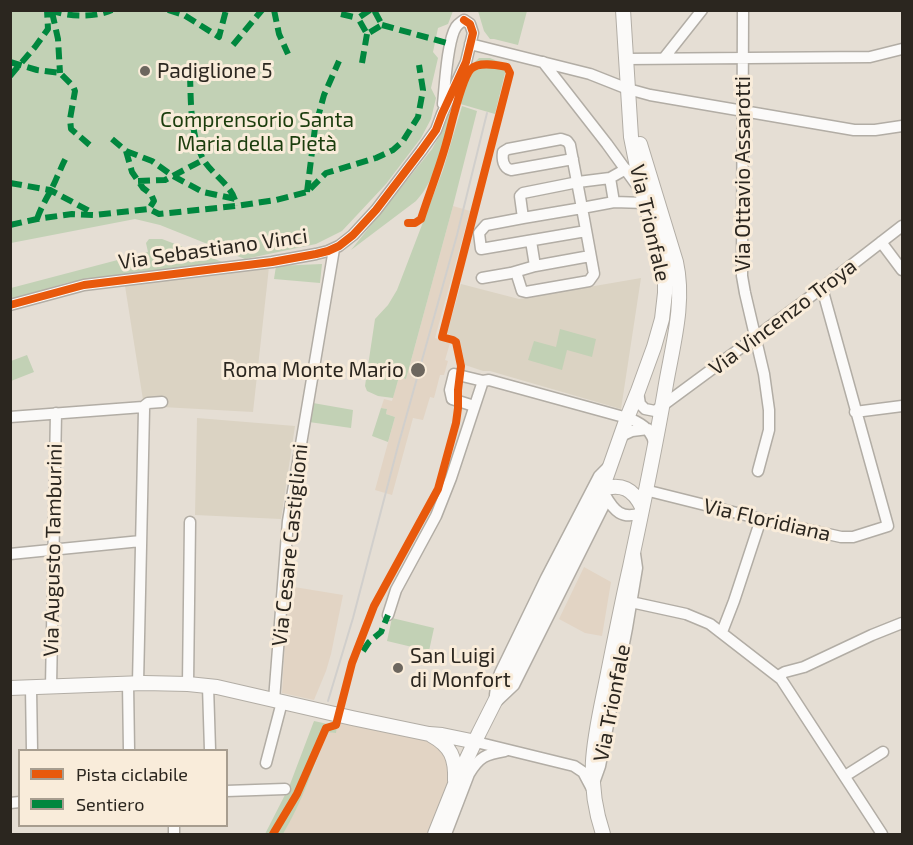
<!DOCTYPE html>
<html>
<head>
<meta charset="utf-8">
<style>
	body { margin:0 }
	#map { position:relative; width:913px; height:845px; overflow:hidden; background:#e5ded4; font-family:"Exo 2",sans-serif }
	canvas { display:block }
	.frame { position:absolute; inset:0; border:12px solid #2b261f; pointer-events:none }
	.legend { position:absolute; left:18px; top:749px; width:210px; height:78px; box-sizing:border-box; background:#f9ecda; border:2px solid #a79d8f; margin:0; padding:8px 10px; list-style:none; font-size:18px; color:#2b261f }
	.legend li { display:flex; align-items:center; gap:12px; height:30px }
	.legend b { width:30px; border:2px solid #a79d8f }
</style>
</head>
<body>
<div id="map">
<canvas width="913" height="845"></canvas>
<div class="frame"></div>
<ul class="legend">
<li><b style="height:8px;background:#e8590c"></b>Pista ciclabile</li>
<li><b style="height:8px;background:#00873e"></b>Sentiero</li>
</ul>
</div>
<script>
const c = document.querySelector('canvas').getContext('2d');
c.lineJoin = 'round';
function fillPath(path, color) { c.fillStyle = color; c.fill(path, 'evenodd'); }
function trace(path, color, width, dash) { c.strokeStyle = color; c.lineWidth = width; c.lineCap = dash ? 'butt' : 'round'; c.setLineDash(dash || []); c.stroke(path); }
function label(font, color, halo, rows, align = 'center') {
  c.font = font + ' "Exo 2",sans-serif'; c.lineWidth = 6; c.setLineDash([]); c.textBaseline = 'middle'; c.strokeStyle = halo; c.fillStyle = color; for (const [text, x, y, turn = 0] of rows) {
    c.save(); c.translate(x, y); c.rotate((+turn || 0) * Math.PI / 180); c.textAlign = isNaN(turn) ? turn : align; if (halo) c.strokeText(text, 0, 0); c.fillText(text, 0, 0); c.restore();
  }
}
const built = new Path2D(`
	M453,206L470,211L435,338L450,343L445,360L448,361L444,375H440L434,398L430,397L423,420L413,418L392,495L375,490L395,417L386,414L387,409L381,408L384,399L392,401L399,377L406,379Z
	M584,567L611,582L602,636L585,633L559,619Z
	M288,586L343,595L331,654L326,671L314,700L282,693Z
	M343,721L436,742L449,760L450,787L431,834H283L297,806L314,768L326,731L335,733L337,726Z`);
const education = new Path2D(`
	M269,267L253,412L144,406L125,286Z
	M641,278L621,409L490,371H483L465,365L460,341L447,333L461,284L519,299Z
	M197,418L295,426L281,519L195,515Z`);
const green = new Path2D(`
	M11,10H453V11L448,24L438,28L433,52L438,58L431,88L436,98L431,119L421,138L386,184L342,231L316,244L245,259L160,225L135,219L11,243Z
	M478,11H527L518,45L494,39H490L484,31Z
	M479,58H490L507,65L495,114L450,101L465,72Z
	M462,106L477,111L453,206L406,379L399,377L393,398L378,396L367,391L365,386L375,319L388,305L397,290L443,170Z
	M448,114H451C444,142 436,180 416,201L351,250L432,149L442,131Z
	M149,239H162L225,263L93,278L66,283L11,300V288L148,252L146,243Z
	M322,264L320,283L274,279L276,266Z
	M560,329L596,339L592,357L567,350L562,370L528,360L534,341L556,347Z
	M27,355L34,372L11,381V361Z
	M313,403L353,410L351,428L309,422Z
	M381,408L387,409L386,414L395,417L388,442L372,436Z
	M392,618L434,628L429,651L387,641Z
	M314,721L337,726L336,733L326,732C314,767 302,802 283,834H265L289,787Z`);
const minor = new Path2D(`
	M743,10L742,276L745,293L764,374L769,410V430L758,471
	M470,44L590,74L628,89L650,95L854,130H875L902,126
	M664,58L702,10
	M626,59L870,57L902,49
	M543,62L607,144L641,191
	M443,104C445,86 447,41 456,27C459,23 460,23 464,20
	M573,159L511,170C503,168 502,159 503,152L508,149L561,139L567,141L570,145L582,208L523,218L520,196L523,193L578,182L610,178
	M614,202L645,203
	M523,218L486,225L479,233L481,249L586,231
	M531,241L535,266L590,256
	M881,242L902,270
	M516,272L522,291L526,292L589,281L594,274L582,208L614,202L610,178L626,169
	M482,278L511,273L535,266
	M10,305L84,285L272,262L316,254L328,251L339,246L353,235L376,210L421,151L436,130L442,114L466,62L473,33L470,24L464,20
	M483,381L489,380L631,419C644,425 652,431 655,446
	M638,392L640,404L645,409L655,411L662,406L822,288L902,226
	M855,412L902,406
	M10,417L143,407L148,403L162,402
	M621,436L632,431L648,429
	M645,490L761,519L841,537H853L888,526L822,288
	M605,495C614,511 622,520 641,513
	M10,554L141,541
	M631,602L686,614L710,624L781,679L882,834
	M388,615L396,590L436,516L451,478L483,381L454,374L450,390L452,399L474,406
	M722,632L734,601L761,519
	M778,676L785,672L804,667L872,635L902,623
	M128,683L129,750
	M138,683L144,410L143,407
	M188,684L190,522
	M208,686L210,750
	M51,687L56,413
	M31,688L32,750
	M495,695L497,681L500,673L546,578L599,476L609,466
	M274,700L288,521L334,249
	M496,702L514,685L607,499
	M476,742L574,766L583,772L592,789
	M266,763L282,702
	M845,776L883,752
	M595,780L600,766L627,628L637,568L635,554
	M226,791L285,789
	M10,803L20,802
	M174,826V834
	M446,834L469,774C479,757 486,754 505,751`);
const major = new Path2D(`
	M602,489C622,483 633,489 642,507
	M10,688L144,683L188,684L217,687L352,718L429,734L442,735L476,742
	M431,735C451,746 456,758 455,781
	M435,834L455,784L479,733L602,489L627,418L638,391L654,347L662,319L665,293V273L642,192L631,137L623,10
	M603,834C583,774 596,734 608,673C615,638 622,602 630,567C643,506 656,445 666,384C673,344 685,302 676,262L640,144`);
const rail = new Path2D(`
	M328,701L353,618L398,446L457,235L487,113`);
const quiet = new Path2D(`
	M50,10C68,17 94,18 112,10
	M168,10L184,15L219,37L226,10
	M274,10L279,34L288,54
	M370,10L358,18L367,34L382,25L374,10
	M52,12L58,39L60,73
	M341,14L358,18
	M382,25L451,44
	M233,45L262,10
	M10,62L37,70L60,73L73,86L75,91L70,119L71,129L92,147
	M362,63L367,34
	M190,75C191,102 190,131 202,157C210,174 235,186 236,206
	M10,76L35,47L48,29L47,10
	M112,139L126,151L132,172L143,188L151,194L154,201L149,209
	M126,151L152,161L173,176L203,192L236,199
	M138,181L165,180L203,160
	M10,183L50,190L93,213
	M307,192L315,128L324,95L339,61
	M37,219C42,204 51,192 57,177C61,169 63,162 68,155
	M10,225L37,219L72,214L95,215L149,209L159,214L236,206L276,200L307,192L326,173L376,158L393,150L403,141L418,117L423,90L419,65
	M363,651L369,642L381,632L388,615`);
const cycleway = new Path2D(`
	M10,305L84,285L272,262L316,254L328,251L339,246L353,235L376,210L421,151L436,130L442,114L466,62L473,33L470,24L464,20
	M273,834L297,794L326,728L336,725L352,663L374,606L438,489L456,423L458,408V390L461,366L456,342L453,340L442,337L510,73L507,67C497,65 479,61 471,69C461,79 451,128 446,144C439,169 429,194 421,219L415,223H408`);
const markers = [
	[145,71,6,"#6c665e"],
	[418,370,8,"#6c665e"],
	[398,668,6,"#6c665e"]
];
const poiNames = [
	["Padiglione 5",157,71],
	["Roma Monte Mario",404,370,"right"],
	["San Luigi",410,656],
	["di Monfort",410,680]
];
const parkNames = [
	["Comprensorio Santa",257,120],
	["Maria della Pietà",257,144]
];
const streetNames = [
	["Via Ottavio Assarotti",743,174,-90],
	["Via Trionfale",650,223,77],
	["Via Sebastiano Vinci",213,249,-8],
	["Via Vincenzo Troya",783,317,-37],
	["Via Floridiana",767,520,13],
	["Via Cesare Castiglioni",290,545,-84],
	["Via Augusto Tamburini",53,550,-89],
	["Via Trionfale",612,703,-79]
];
fillPath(built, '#e2d4c4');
fillPath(education, '#dbd3c3');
fillPath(green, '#c2d1b5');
trace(minor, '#b2ada5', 13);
trace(major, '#b2ada5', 16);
trace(minor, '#fbfaf9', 10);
trace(major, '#fbfaf9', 14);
trace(rail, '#d1cfcc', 2);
trace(quiet, '#00873e', 6, [12, 6]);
trace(cycleway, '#e8590c', 8);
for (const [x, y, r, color] of markers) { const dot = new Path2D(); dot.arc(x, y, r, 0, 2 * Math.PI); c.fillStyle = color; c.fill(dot); trace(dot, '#f9ecda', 2); }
label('21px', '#2b261f', '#f9ecda', poiNames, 'left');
label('21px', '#1b3d0d', '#f9ecda', parkNames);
label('21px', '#2b261f', '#f9ecda', streetNames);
</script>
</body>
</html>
